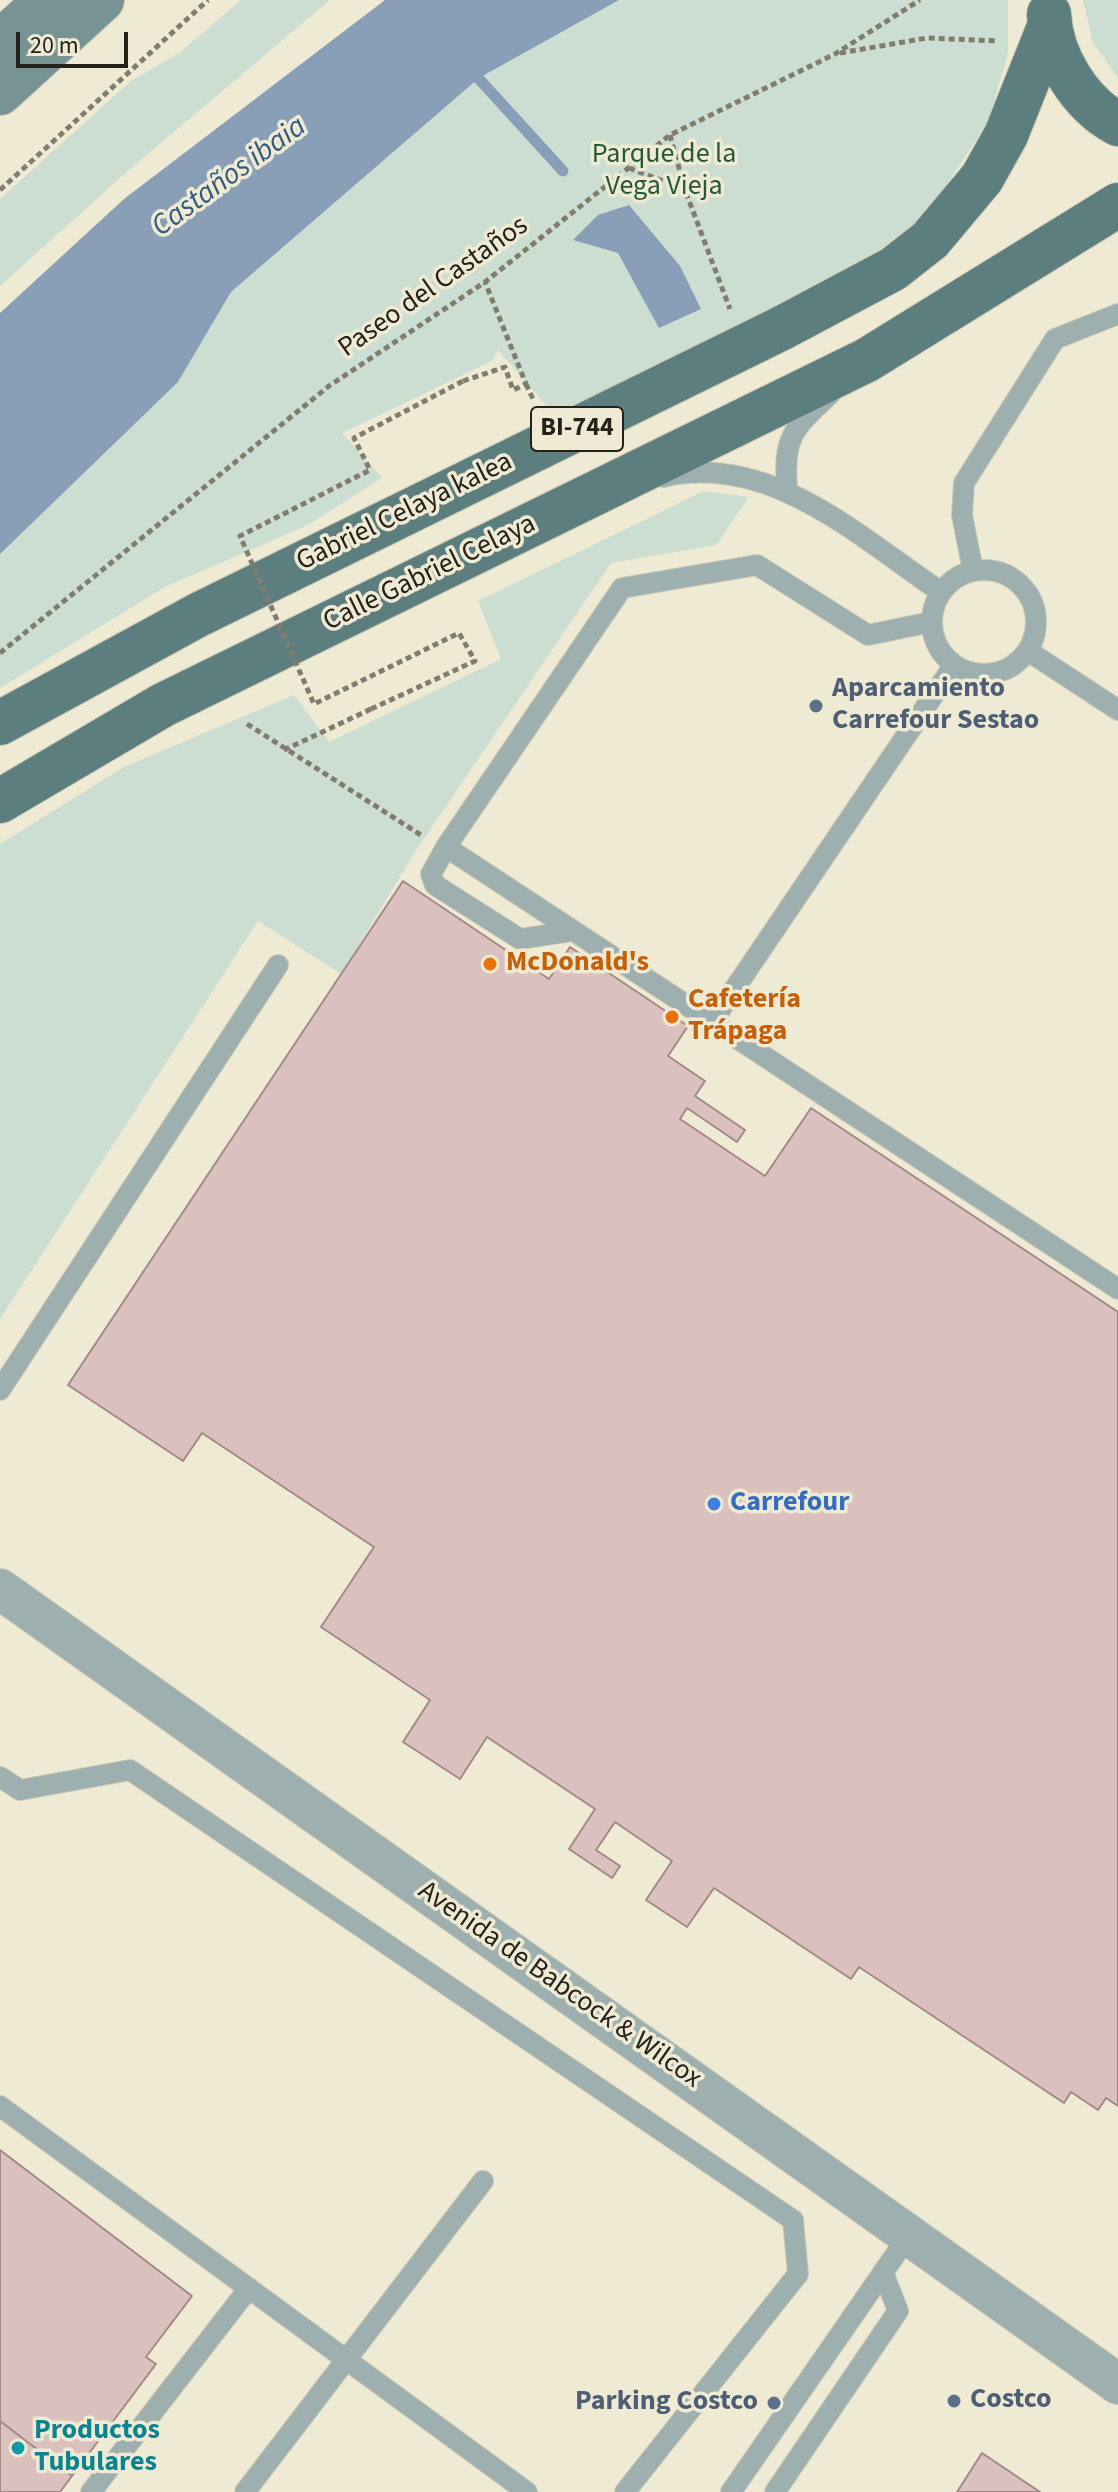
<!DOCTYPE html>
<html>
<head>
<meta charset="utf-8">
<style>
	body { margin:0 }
	#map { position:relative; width:1118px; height:2492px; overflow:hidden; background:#efead3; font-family:"Source Sans 3",sans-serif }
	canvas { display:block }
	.scale { position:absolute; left:16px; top:32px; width:112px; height:36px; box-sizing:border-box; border:4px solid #24221a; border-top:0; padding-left:10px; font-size:24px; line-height:28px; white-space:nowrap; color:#24221a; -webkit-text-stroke:6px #efead3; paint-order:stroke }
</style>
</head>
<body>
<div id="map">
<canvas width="1118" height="2492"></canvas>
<div class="scale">20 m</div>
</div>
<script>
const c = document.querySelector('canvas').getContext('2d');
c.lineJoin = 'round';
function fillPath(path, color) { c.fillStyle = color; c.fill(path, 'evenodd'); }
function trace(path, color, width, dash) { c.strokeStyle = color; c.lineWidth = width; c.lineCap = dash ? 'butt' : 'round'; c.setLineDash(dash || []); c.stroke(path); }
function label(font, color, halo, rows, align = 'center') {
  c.font = font + ' "Source Sans 3",sans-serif'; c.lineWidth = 7; c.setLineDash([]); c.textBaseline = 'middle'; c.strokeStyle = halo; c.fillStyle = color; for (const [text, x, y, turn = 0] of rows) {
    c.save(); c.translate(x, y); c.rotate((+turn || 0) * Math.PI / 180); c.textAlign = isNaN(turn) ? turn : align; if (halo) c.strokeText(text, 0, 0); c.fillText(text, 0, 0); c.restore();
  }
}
const green = new Path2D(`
	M241,0H330L130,169L0,286V199L132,80L178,54Z
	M619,0H1008V53L989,120L928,213L840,280L554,414L498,350L492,361L342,433L382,478L308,525L165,587L0,688V552L178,382L231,292L479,78Z
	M1083,0H1118V78L1093,43Z
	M704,491L749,497L716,545L611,563L417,849L341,974L258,921L0,1319V844L124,767L294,695L329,742L501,659L478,601Z`);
const water = new Path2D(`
	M385,0H619L479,78L231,292L178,382L0,554V313L124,199Z
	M629,205L680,266L701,309L659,328L618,253L573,240L598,215Z`);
const stream = new Path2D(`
	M469,68L563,171`);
const building = new Path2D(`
	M403,881L549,979L570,947L688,1026L668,1056L705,1081L695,1096L745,1130L737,1142L687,1108L680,1119L765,1176L811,1108L1118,1312V2106L1106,2098L1098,2110L1071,2092L1064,2103L859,1967L851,1979L714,1888L687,1927L646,1900L672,1861L615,1822L596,1850L620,1866L612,1878L569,1849L595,1809L487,1737L460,1779L403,1742L430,1700L321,1627L374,1547L202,1433L183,1461L68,1385Z
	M0,2150L192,2296L146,2357L156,2364L72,2476L0,2421Z
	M0,2421L72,2476L60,2492H0Z
	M982,2453L1040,2492H957Z`);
const path = new Path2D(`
	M840,53L927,38L998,41
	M670,135L685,190L730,309
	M629,168L684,189
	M0,190L208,0
	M463,381L505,367L513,390L526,384L485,282
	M526,384L533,399
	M0,653L329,386L485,282L670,135L835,54L920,0
	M247,724L421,835
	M284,750L371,709`);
const service = new Path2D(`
	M663,477C770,452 859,537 941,592
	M787,489C783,436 793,429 830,394
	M932 622a52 52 0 1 1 104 0a52 52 0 1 1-104 0Z
	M973,571L962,515L964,483L1055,339L1118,314
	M931,622L868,635L757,565L622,588L446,847L1118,1289
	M1028,651L1118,710
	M446,847L431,874L435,885L520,939L572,931
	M712,1022L954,665
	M0,1390L278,965
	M0,1777L20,1790L130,1770L793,2220L798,2274L625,2492
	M0,2106L527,2492
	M91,2492L249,2288
	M245,2492L483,2181
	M731,2492L909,2235
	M775,2492L898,2311L883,2272`);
const minor = new Path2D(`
	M0,1589L1118,2384`);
const secondary = new Path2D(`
	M0,42L47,0
	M0,93L102,0`);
const primary = new Path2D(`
	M1049,14C1051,57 1080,104 1118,124
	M0,723L198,615L782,328L893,269L930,240L982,178L1006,135L1049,27
	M0,801L163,705L867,360L1118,205`);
const pathBridge = new Path2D(`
	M371,709L475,661L459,633L314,704L240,536L370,470L354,438L463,381`);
const markers = [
	[816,706,8,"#5c6f8a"],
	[490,964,8,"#e8710a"],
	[672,1017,8,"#e8710a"],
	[714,1504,8,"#3f7fe0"],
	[954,2401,8,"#5c6f8a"],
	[774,2403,8,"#5c6f8a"],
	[18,2448,8,"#0f9aa8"]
];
const shields = [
	[577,429,92]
];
const shieldNames = [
	["BI-744",577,429]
];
const parkNames = [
	["Parque de la",664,156],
	["Vega Vieja",664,188]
];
const streetNames = [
	["Paseo del Castaños",434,288,-35],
	["Gabriel Celaya kalea",405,513,-26],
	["Calle Gabriel Celaya",430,574,-26],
	["Avenida de Babcock & Wilcox",559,1986,35]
];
const serviceNames = [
	["Aparcamiento",832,690],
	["Carrefour Sestao",832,722],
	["Costco",970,2401],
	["Parking Costco",758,2403,"right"]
];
const foodNames = [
	["McDonald's",506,964],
	["Cafetería",688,1001],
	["Trápaga",688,1033]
];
const shopNames = [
	["Carrefour",730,1504]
];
const cultureNames = [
	["Productos",34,2432],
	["Tubulares",34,2464]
];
const waterNames = [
	["Castaños ibaia",230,178,-36]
];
fillPath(green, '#cbded1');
fillPath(water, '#889fb7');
trace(stream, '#889fb7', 11);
fillPath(building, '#dbc1be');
trace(building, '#a28986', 2);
trace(service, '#cac6b2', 22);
trace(minor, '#cac6b2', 42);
trace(secondary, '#cac6b2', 46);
trace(primary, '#cac6b2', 46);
trace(path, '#817d6e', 5, [6, 4]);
trace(service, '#9eafb0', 20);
trace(minor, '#9eafb0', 40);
trace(secondary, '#789394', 44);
trace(primary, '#5d7e7f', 44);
trace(pathBridge, '#817d6e', 5, [6, 4]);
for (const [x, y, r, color] of markers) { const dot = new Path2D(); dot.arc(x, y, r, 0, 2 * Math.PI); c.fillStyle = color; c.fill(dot); trace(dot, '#efead3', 3); }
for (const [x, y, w] of shields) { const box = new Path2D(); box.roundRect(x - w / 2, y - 22, w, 44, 6); c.fillStyle = '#efead3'; c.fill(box); trace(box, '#24221a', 2); }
label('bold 26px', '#24221a', null, shieldNames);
label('28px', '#26583a', '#efead3', parkNames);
label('28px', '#24221a', '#efead3', streetNames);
label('bold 28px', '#4e5e75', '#efead3', serviceNames, 'left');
label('bold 28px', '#c56008', '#efead3', foodNames, 'left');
label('bold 28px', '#366cbe', '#efead3', shopNames, 'left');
label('bold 28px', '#0d838f', '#efead3', cultureNames, 'left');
label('italic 30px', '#345a7f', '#efead3', waterNames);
</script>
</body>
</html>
